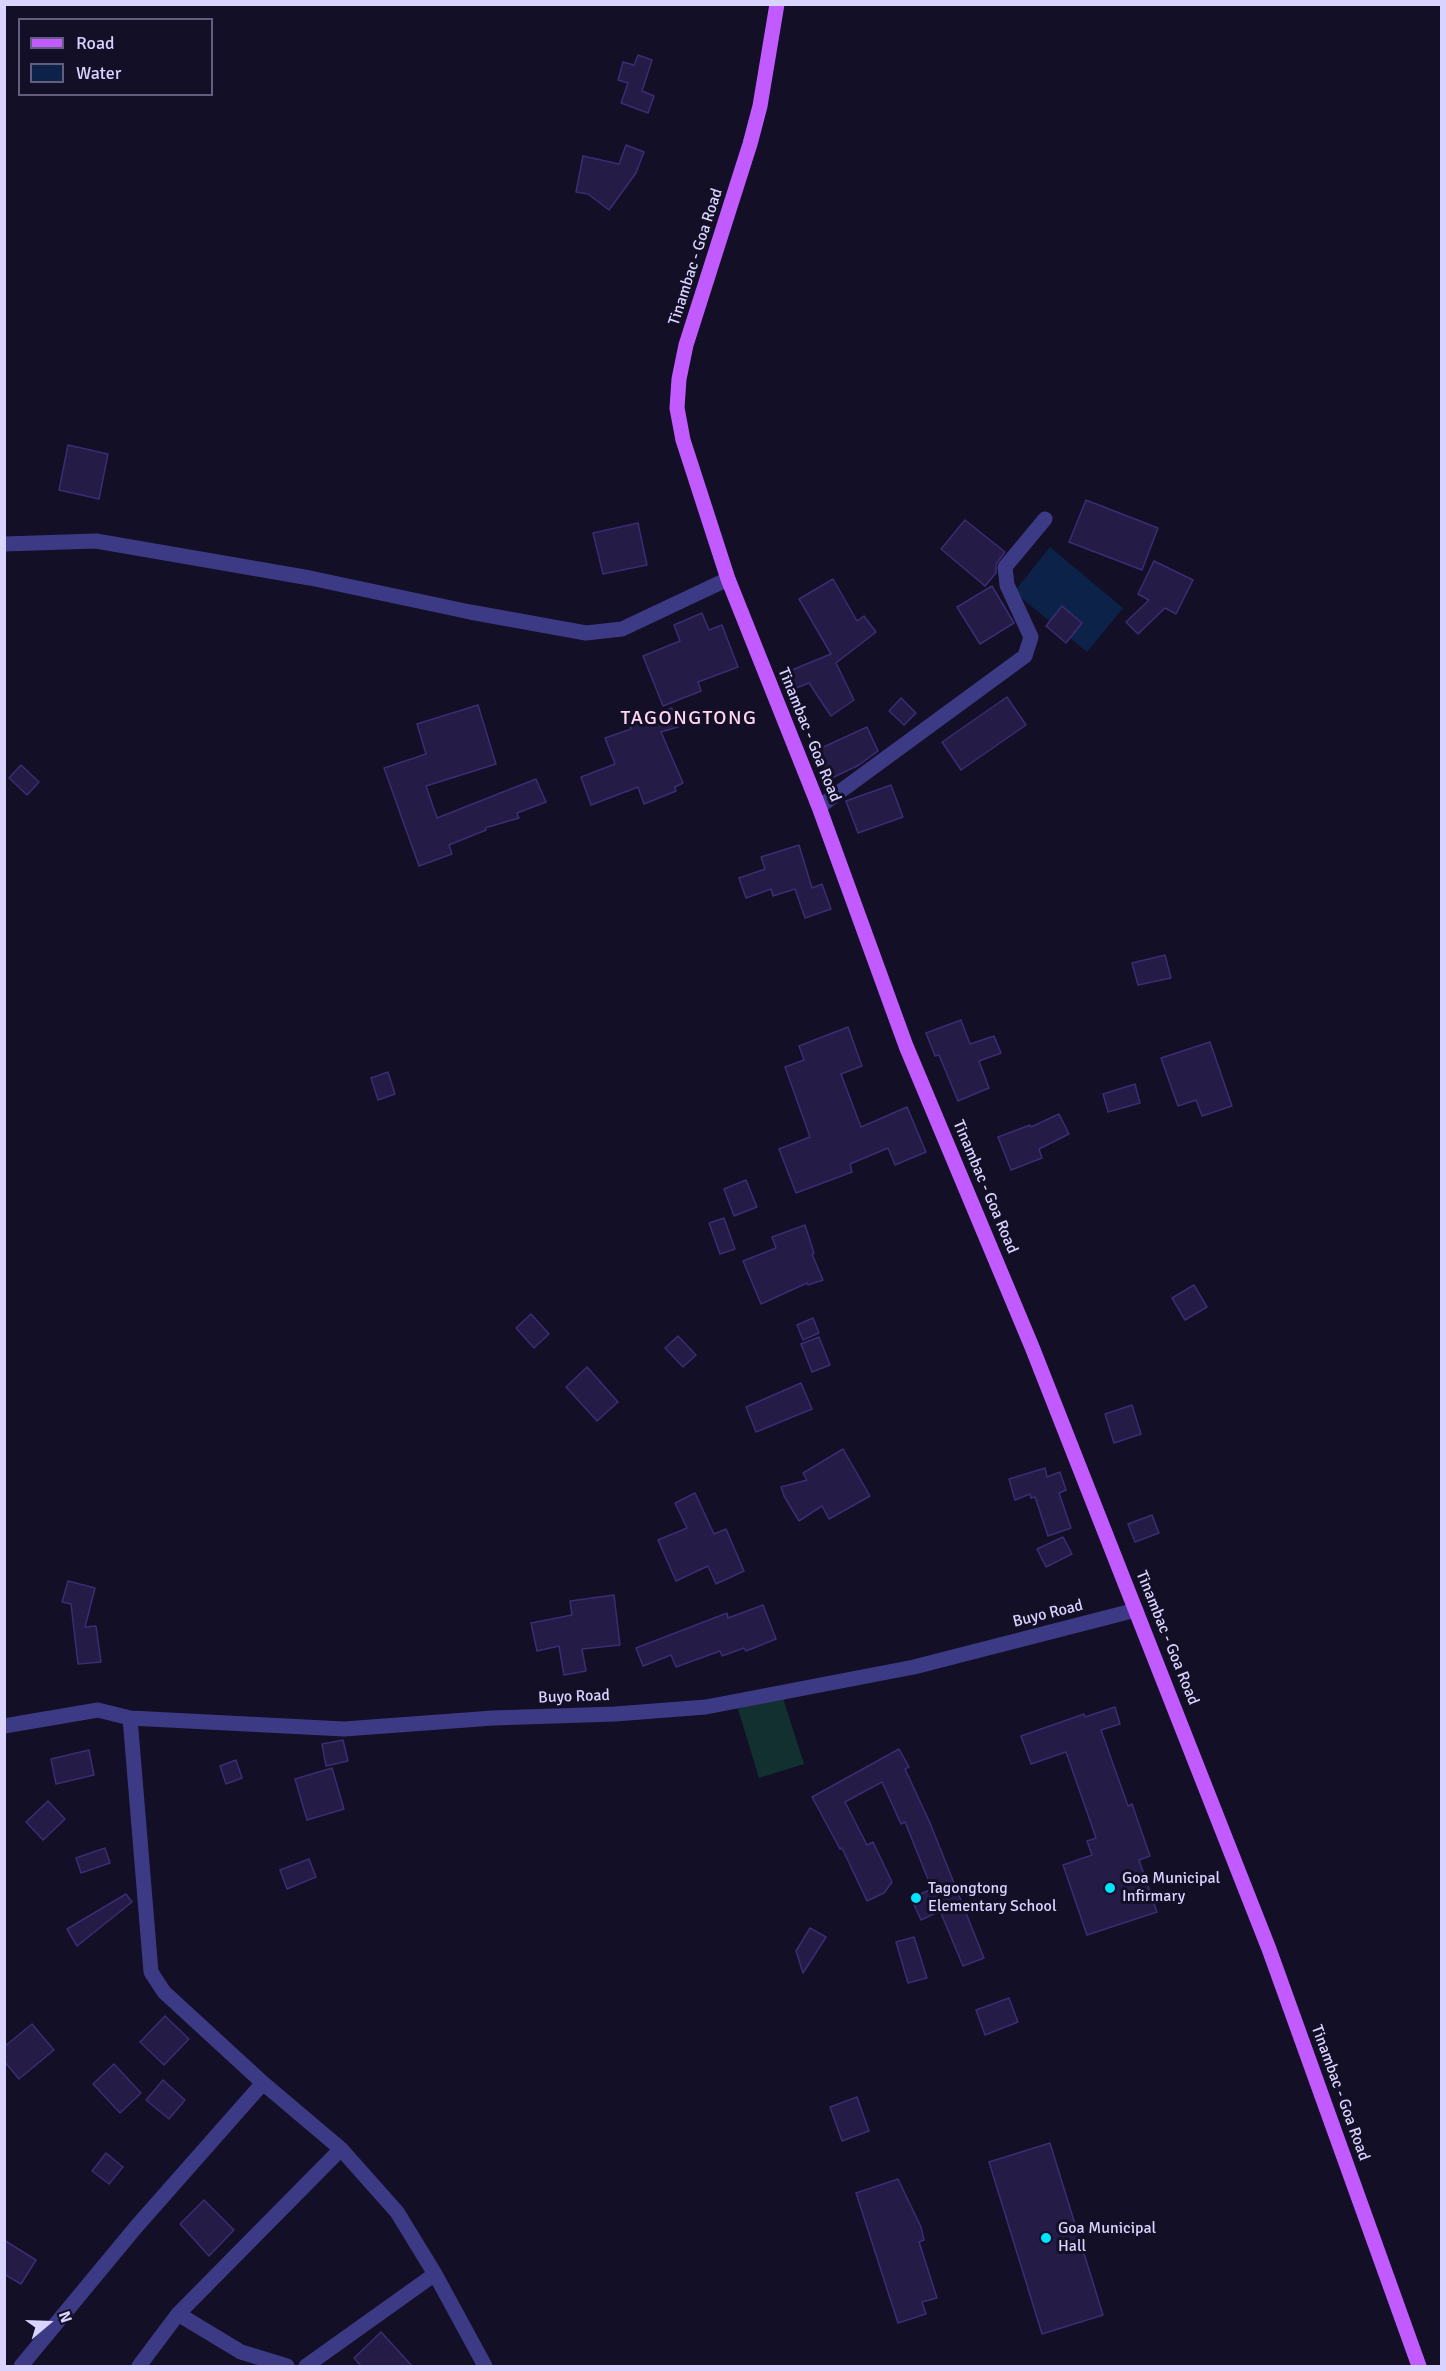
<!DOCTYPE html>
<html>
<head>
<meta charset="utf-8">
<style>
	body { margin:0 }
	#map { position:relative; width:1446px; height:2371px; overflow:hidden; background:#130f26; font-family:Signika,sans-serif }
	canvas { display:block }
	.frame { position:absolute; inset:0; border:6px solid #d9d4ff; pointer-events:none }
	.legend { position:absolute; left:18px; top:18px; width:195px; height:78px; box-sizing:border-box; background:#130f26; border:2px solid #625e7d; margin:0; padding:8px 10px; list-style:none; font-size:18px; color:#d9d4ff }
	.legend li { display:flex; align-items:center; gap:12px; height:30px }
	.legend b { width:30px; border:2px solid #625e7d }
	.north { position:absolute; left:18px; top:2293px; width:60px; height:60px; -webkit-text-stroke:4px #130f26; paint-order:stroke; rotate:71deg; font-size:16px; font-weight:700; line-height:24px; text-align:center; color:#d9d4ff }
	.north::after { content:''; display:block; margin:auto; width:21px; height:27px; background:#d9d4ff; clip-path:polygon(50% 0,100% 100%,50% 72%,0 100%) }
</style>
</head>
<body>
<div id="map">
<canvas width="1446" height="2371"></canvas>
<div class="frame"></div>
<ul class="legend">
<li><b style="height:8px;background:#c25bff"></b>Road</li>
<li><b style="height:16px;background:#0c2248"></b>Water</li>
</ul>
<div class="north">N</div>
</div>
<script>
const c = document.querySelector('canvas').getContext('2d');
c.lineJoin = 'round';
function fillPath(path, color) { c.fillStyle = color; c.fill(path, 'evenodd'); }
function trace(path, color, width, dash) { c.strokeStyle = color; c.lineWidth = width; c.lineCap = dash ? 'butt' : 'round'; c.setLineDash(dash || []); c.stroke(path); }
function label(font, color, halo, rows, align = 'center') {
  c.font = font + ' Signika,sans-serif'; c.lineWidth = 6; c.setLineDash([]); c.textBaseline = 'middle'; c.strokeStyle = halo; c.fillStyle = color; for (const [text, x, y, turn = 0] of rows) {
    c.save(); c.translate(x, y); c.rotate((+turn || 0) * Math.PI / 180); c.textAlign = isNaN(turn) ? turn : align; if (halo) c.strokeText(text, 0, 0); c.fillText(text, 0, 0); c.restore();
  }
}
const green = new Path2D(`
	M782,1695L804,1764L759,1778L738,1709Z`);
const water = new Path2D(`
	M1050,547L1123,608L1087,652L1014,592Z`);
const building = new Path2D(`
	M638,55L652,60L642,91L654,96L648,113L621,103L628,83L618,80L623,62L634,65Z
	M626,145L644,152L636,173L609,210L588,194L576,192L583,156L619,164Z
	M68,445L108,454L99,499L59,490Z
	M1086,500L1158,528L1142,570L1069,542Z
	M965,520L1005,552L996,564V573L985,586L941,549Z
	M638,523L647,565L603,574L593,533Z
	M1154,561L1193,580L1176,614L1165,608L1138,634L1126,622L1149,600L1138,594Z
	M833,579L857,621L864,616L876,632L836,663L854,700L831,716L809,683L794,689L787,672L831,654L799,599Z
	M992,586L1014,623L980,644L957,607Z
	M1062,606L1082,623L1066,643L1046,626Z
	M702,613L709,630L722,625L738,667L698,682L701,691L663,706L643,656L680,641L674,625Z
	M1007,697L1026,725L961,770L942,742Z
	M901,698L916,713L904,725L889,711Z
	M478,705L496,764L426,786L437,818L536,779L546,802L517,813L519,818L485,828L486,830L449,845L452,854L419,866L384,768L426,754L417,724Z
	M672,708L678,727L661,732L683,783L675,787L676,791L644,804L638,787L591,805L581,777L615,764L605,738L631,729L629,722Z
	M867,727L878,751L859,765L830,779L817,750Z
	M21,765L39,782L27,795L9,778Z
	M891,785L903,817L858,833L846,801Z
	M799,845L812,888L822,884L831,909L805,918L795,889L773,896L771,889L746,898L739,878L765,869L761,857Z
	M1165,955L1171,978L1138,985L1132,963Z
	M961,1020L970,1044L994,1036L1001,1053L979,1061L989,1088L958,1101L939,1055L935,1056L926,1033Z
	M848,1027L862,1066L841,1074L861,1127L907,1107L926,1152L895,1165L888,1148L850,1164L852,1172L796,1193L779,1149L810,1137L785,1067L804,1060L799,1046Z
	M1210,1042L1232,1106L1202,1116L1196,1100L1178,1106L1161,1058Z
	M388,1072L395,1094L378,1100L371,1078Z
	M1135,1084L1140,1103L1108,1112L1103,1094Z
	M1059,1114L1069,1134L1039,1149L1042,1158L1011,1170L998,1137L1030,1125L1031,1127Z
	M746,1180L757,1207L734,1216L724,1189Z
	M724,1218L735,1249L720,1254L709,1223Z
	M805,1225L814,1253L812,1254L823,1280L808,1285L807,1283L761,1304L743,1261L776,1248L772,1237Z
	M1194,1285L1207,1307L1185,1320L1172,1298Z
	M531,1314L549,1334L534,1348L516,1328Z
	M813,1318L819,1333L803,1340L797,1325Z
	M678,1336L696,1355L683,1367L665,1348Z
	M819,1337L830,1365L812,1372L801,1344Z
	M587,1367L618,1402L597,1421L566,1387Z
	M801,1383L812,1409L756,1432L746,1407Z
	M1132,1405L1141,1434L1114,1443L1105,1414Z
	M843,1449L870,1496L829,1519L822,1506L799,1521L784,1496L781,1487L807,1480L803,1473Z
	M1045,1468L1047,1477L1060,1472L1066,1490L1059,1493L1071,1528L1048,1536L1035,1497L1031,1498L1030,1494L1015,1500L1009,1479Z
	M695,1493L714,1534L726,1529L744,1571L716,1584L708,1566L676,1581L658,1540L687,1528L675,1503Z
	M1152,1515L1159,1533L1135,1542L1128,1524Z
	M1063,1537L1072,1554L1046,1567L1037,1549Z
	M68,1581L95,1588L85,1627L96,1626L101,1662L78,1664L71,1604L62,1602Z
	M614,1595L620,1645L582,1649L586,1671L564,1675L559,1646L537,1651L531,1623L572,1615L570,1601Z
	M763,1605L776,1639L746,1651L744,1648L722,1656L720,1651L676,1667L671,1655L643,1666L636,1648L727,1613L728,1618Z
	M1115,1707L1120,1724L1101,1730L1128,1806L1132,1804L1150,1856L1139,1860L1157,1912L1087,1935L1063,1865L1092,1855L1087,1841L1096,1838L1066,1752L1031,1764L1021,1736L1084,1714L1085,1717Z
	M343,1740L348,1761L326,1766L322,1744Z
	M899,1749L909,1767L905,1769L930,1823L984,1958L963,1966L940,1911L921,1920L911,1898L932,1889L905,1822L901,1824L882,1782L845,1802L867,1845L873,1842L892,1882L884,1893L867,1901L842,1848L840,1849L812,1797Z
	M89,1750L94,1775L56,1784L51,1759Z
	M236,1760L242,1778L226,1784L220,1766Z
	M332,1768L344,1809L307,1820L295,1779Z
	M48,1801L65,1819L43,1840L26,1822Z
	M105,1848L110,1863L81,1873L76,1858Z
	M309,1859L316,1877L287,1889L280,1870Z
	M126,1894L132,1902L77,1946L67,1929Z
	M810,1928L826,1937L803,1973L796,1951Z
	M914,1937L927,1978L908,1983L896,1942Z
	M1009,1998L1018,2022L985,2035L976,2010Z
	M165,2016L189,2039L164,2065L140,2042Z
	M32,2024L54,2050L19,2079L4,2061V2047Z
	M114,2064L141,2093L120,2113L93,2084Z
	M163,2080L185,2100L169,2119L146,2100Z
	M857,2097L869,2131L842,2141L830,2107Z
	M1050,2143L1103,2315L1042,2334L989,2162Z
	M106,2153L123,2167L109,2184L92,2171Z
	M898,2179L921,2227L924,2240L919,2242L937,2298L922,2302L926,2314L898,2323L856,2193Z
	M204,2200L234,2230L209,2256L180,2224Z
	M4,2240L36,2260L21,2284L4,2274Z
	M381,2332L413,2367H362L354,2358Z`);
const minor = new Path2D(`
	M4,544L96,541L310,578L470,612L586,633L622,629L728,579
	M819,807L1025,656L1031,637L1007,585L1005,567L1045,519
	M130,1718L151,1972L164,1992L263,2083L341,2149L397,2212L435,2274L485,2366
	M4,1726L98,1710L130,1718L344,1729L493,1718L615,1714L706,1707L914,1667L1136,1610
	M178,2314L241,2352L287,2366
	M21,2366L136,2227L263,2083
	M139,2366L178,2314L341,2149
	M306,2366L435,2274`);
const major = new Path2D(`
	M777,4L760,106L750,144L686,345L679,379L677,408L683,440L728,579L819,807L906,1046L1032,1347L1269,1949L1419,2366`);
const markers = [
	[1110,1888,6,"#00e5ff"],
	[916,1898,6,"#00e5ff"],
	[1046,2238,6,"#00e5ff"]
];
const streetNames = [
	["Tinambac - Goa Road",696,257,-72],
	["Tinambac - Goa Road",809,735,68],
	["Tinambac - Goa Road",985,1187,67],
	["Buyo Road",1048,1614,-14],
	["Tinambac - Goa Road",1167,1638,68],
	["Buyo Road",574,1697,-2],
	["Tinambac - Goa Road",1340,2093,70]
];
const poiNames = [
	["Goa Municipal",1122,1879],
	["Infirmary",1122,1897],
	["Tagongtong",928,1889],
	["Elementary School",928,1907],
	["Goa Municipal",1058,2229],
	["Hall",1058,2247]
];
const quarterNames = [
	["TAGONGTONG",689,719]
];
fillPath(green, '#12302f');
fillPath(water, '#0c2248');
fillPath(building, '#241b47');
trace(building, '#3b2d73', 1.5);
trace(minor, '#3d3a85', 15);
trace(major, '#c25bff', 15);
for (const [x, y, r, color] of markers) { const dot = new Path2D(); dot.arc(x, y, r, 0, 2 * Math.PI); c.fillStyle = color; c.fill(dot); trace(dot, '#130f26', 2); }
label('16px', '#d9d4ff', '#130f26', streetNames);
label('16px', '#d9d4ff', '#130f26', poiNames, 'left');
c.letterSpacing = '1.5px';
label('20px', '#ffd6f0', '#130f26', quarterNames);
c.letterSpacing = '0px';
</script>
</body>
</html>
